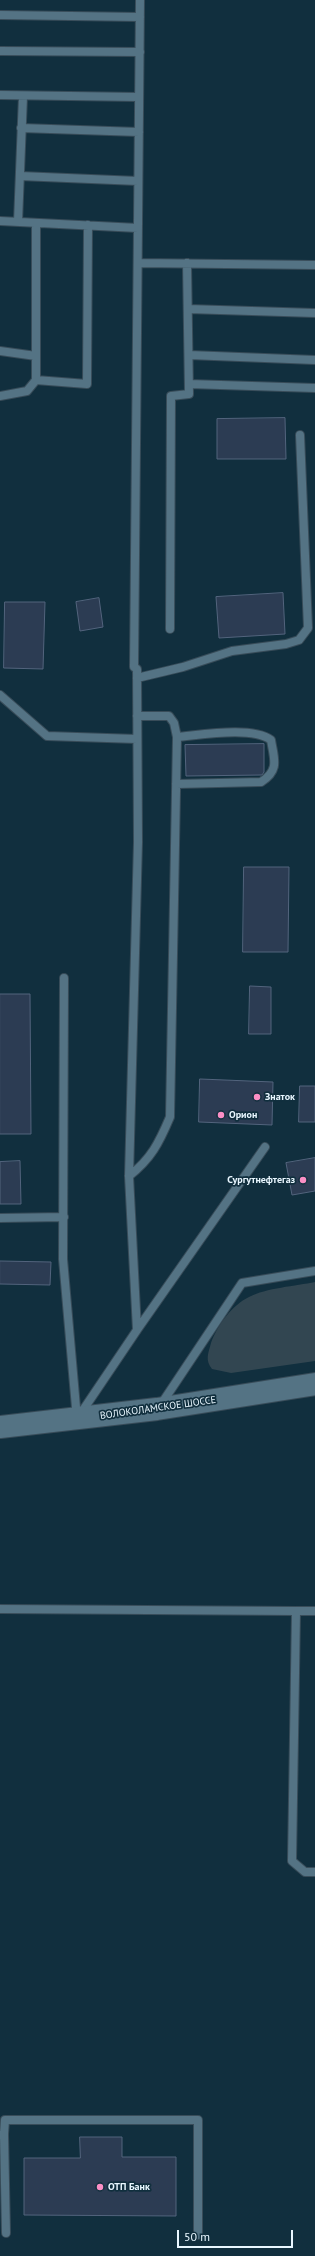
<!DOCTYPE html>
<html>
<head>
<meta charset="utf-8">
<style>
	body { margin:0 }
	#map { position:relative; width:315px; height:2256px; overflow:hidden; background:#112f3e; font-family:"PT Sans",sans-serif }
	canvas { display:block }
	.scale { position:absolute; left:177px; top:2230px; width:116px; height:18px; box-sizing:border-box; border:2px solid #e9f7ff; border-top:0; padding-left:5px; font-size:12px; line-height:14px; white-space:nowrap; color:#e9f7ff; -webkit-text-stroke:3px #112f3e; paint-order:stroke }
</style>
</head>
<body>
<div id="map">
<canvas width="315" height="2256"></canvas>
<div class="scale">50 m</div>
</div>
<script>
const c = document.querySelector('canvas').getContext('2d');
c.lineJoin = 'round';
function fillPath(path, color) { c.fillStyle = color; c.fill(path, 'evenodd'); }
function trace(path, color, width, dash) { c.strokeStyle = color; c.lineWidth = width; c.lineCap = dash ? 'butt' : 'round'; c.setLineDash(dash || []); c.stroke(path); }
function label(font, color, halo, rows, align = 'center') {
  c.font = font + ' "PT Sans",sans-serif'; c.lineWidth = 3.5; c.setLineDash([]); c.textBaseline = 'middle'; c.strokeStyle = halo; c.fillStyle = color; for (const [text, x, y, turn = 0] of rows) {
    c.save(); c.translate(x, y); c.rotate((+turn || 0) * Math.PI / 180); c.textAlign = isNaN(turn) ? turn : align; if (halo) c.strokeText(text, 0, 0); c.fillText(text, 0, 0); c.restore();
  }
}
const green = new Path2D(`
	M315,1282V1361L231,1373L212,1369C205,1360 208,1354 211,1343C217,1326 232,1305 249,1297C266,1288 296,1286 315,1282Z`);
const building = new Path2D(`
	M285,418L286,459H217V419Z
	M283,593L285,634L219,638L216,597Z
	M99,598L103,627L80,631L76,602Z
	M5,602H45L43,669L4,668Z
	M264,744V772L262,775L186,776L185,745Z
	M244,867H289L288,952H243Z
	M250,986L271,987V1034H249Z
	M0,994H30L31,1134H0Z
	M200,1079L273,1082L272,1125L199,1122Z
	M300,1086H315V1122H299Z
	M315,1158V1191L292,1195L286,1163Z
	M20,1161L21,1204H0V1162Z
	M0,1261L51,1262L50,1285L0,1284Z
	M80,2137H122V2157H176V2216L24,2215V2158H80Z`);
const lane = new Path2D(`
	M0,15L140,17
	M0,51L140,52
	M0,95L139,97
	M21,128L139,132
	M20,176L138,181
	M0,221L138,228
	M18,222L23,96
	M36,223V380L87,384L88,225
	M138,263L315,265
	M188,309L315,313
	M0,351L36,356
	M189,355L315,360
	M189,384L315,388
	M0,396L27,391L36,380
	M170,629L171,396L189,394L187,263
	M137,678L183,667L232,651L286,644L299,640L308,628L300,435
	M0,695L47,736L137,739
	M176,784L261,782C280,770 274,759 271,740C252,726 201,735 177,737
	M64,978L63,1259L77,1419L137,1330L129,1176L138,842L137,669L134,667L140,0
	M129,1176C151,1159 159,1143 170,1117L177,737L174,723L169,716H137
	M0,1218L64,1217
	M137,1330L265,1147
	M160,1406L242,1283L315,1271
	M0,1609L296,1611
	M315,1611H296L292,1861L305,1872H315
	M4,2134L5,2120H198V2235
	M1,2135L4,2134L6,2233`);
const secondary = new Path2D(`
	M0,1427L157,1409L315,1384`);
const markers = [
	[257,1097,4,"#fb8fc5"],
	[221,1115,4,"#fb8fc5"],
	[303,1180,4,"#fb8fc5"],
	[100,2187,4,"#fb8fc5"]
];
const poiNames = [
	["Знаток",265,1097],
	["Орион",229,1115],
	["Сургутнефтегаз",295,1180,"right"],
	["ОТП Банк",108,2187]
];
const streetNames = [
	["ВОЛОКОЛАМСКОЕ ШОССЕ",158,1408,-8]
];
fillPath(green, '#324651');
fillPath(building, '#2c3c53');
trace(building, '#53647d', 1);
trace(lane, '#384c59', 10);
trace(secondary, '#384c59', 24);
trace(lane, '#547384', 8);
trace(secondary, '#547384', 22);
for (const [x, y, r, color] of markers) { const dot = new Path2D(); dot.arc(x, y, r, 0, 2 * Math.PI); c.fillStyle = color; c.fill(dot); trace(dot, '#112f3e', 1.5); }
label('bold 10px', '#e9f7ff', '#112f3e', poiNames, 'left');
label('10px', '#e9f7ff', '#112f3e', streetNames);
</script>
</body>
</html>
